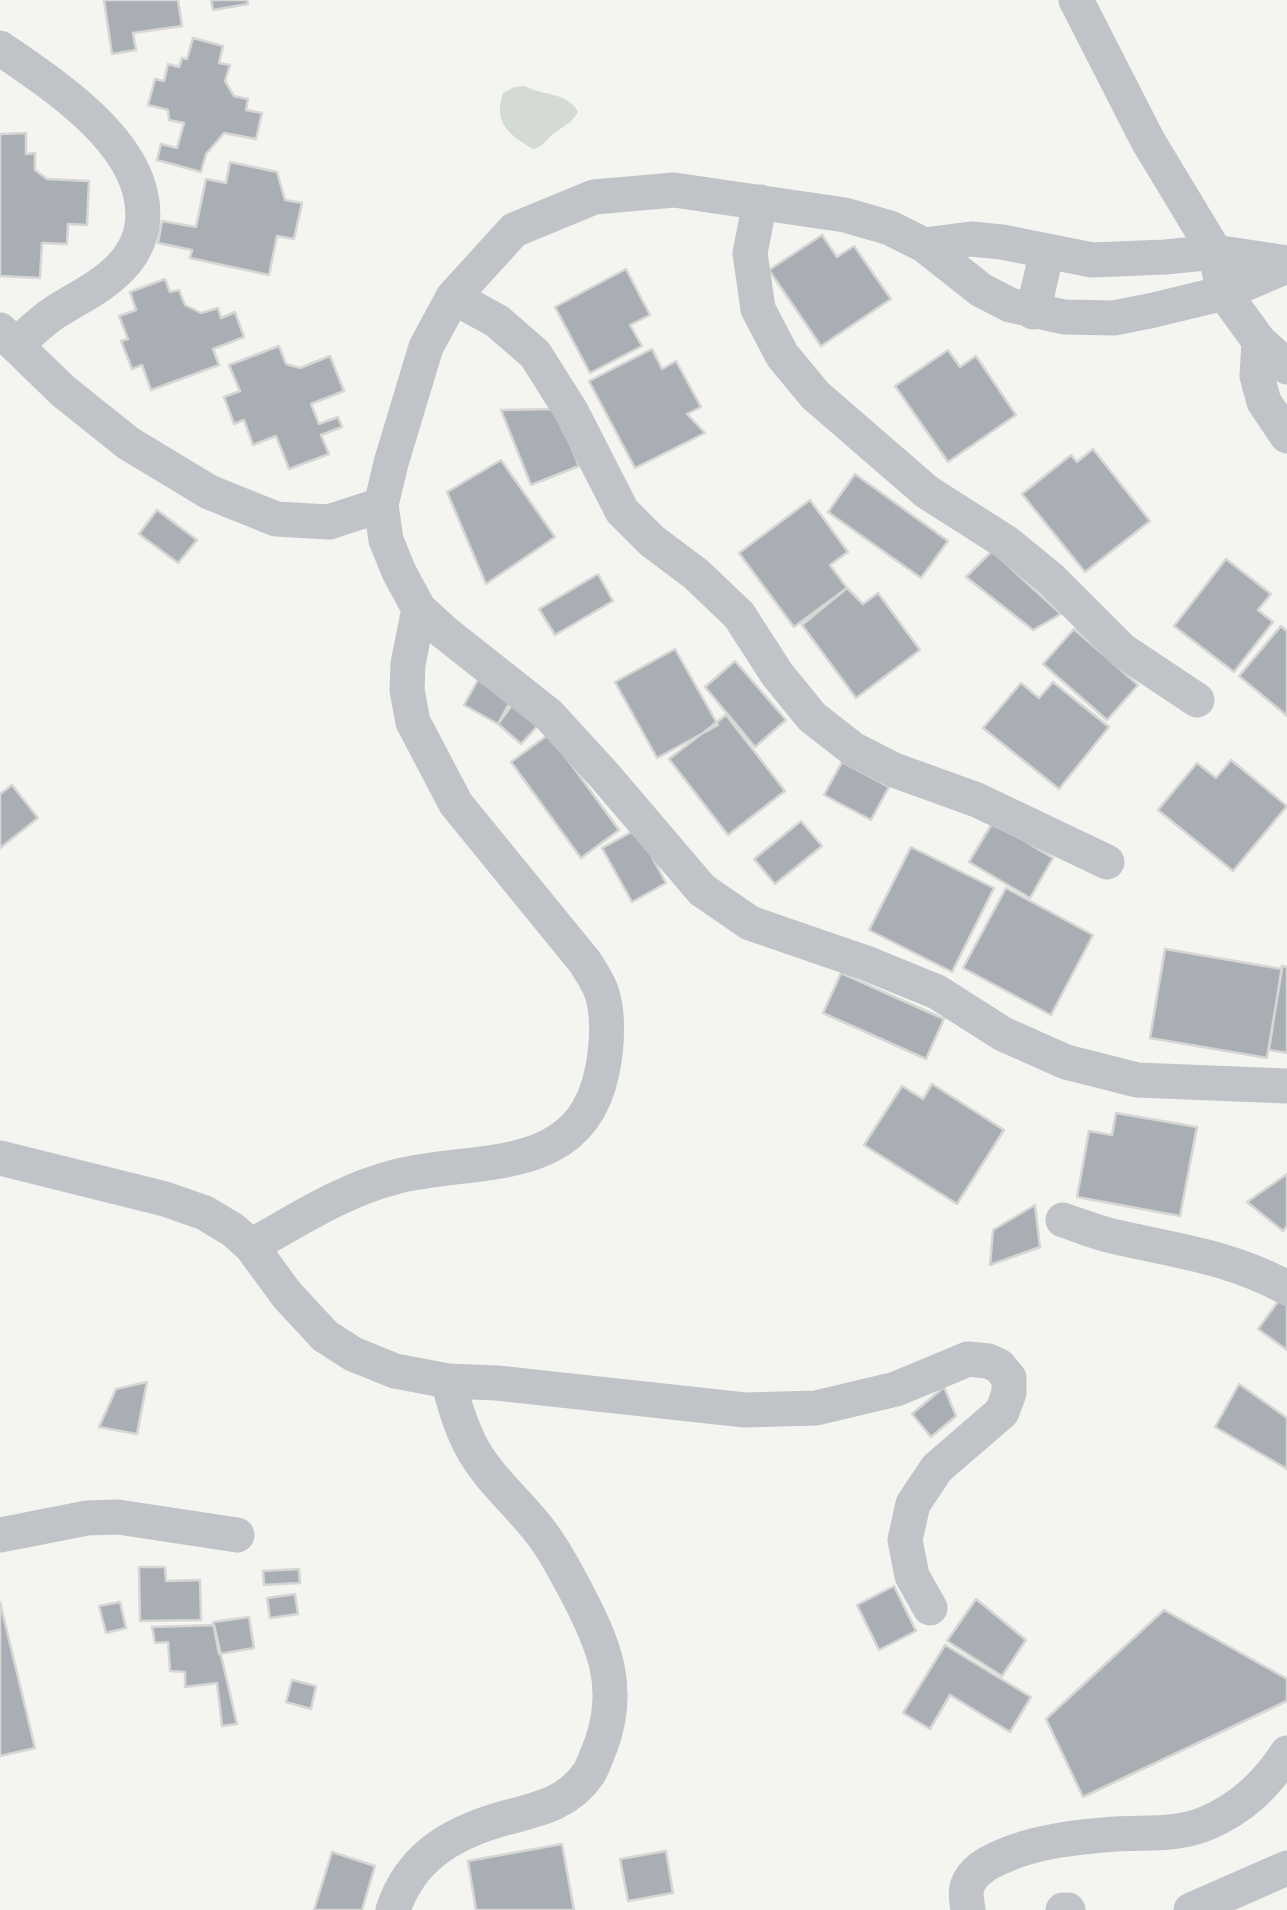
<!DOCTYPE html>
<html>
<head>
<meta charset="utf-8">
<style>
	body { margin:0 }
	canvas { display:block; background:#f4f5f1 }
</style>
</head>
<body>
<canvas width="1287" height="1910"></canvas>
<script>
const c = document.querySelector('canvas').getContext('2d');
c.lineJoin = 'round';
function fillPath(path, color) { c.fillStyle = color; c.fill(path, 'evenodd'); }
function trace(path, color, width, dash) { c.strokeStyle = color; c.lineWidth = width; c.lineCap = dash ? 'butt' : 'round'; c.setLineDash(dash || []); c.stroke(path); }
const green = new Path2D(`
	M525,86C543,96 568,92 578,112C571,124 563,126 553,134C545,141 544,146 533,149C509,135 493,123 503,93L514,87Z`);
const building = new Path2D(`
	M104,0H178L182,26L133,33L136,50L112,54Z
	M211,0H247L248,4L213,10Z
	M193,38L223,46L219,63L230,65L225,81L234,96L248,99L246,110L262,113L256,139L224,133L206,154L201,172L157,160L161,144L177,148L184,123L169,120L168,110L148,105L155,79L164,81L168,64L179,67L182,58L187,59Z
	M26,133V154L35,153V170L47,179L89,181L87,225L68,224L67,244L42,243L40,278L0,276V134Z
	M230,162L277,172L285,200L302,203L294,239L277,236L269,275L190,258L192,250L158,243L162,221L196,227L206,179L226,183Z
	M822,235L837,257L854,246L891,299L821,346L769,270Z
	M626,269L650,315L630,325L642,346L590,373L555,307Z
	M165,279L170,292L179,290L185,305L201,313L218,308L221,318L235,312L244,337L213,349L219,365L151,390L142,365L132,369L121,341L128,339L119,316L136,310L130,292Z
	M279,346L286,364L300,368L330,356L344,391L311,404L319,424L338,417L342,427L321,435L329,454L289,469L276,436L253,445L244,420L234,424L224,397L240,391L229,365Z
	M652,349L662,369L676,361L701,407L687,414L705,433L635,468L589,381Z
	M948,350L960,367L976,356L1016,415L948,462L895,386Z
	M556,409L579,466L531,485L501,410Z
	M1093,449L1150,521L1085,572L1022,494L1071,455L1077,462Z
	M501,460L555,537L486,584L447,492Z
	M855,474L948,541L921,578L828,512Z
	M810,500L848,552L830,565L847,588L794,627L739,553Z
	M157,510L197,540L178,563L139,534Z
	M992,551L1061,614L1033,630L966,577Z
	M1226,559L1271,594L1258,610L1273,622L1234,672L1174,626Z
	M598,574L613,601L555,635L539,609Z
	M847,588L863,604L878,593L920,650L856,698L802,625Z
	M1281,626L1287,631V716L1239,676Z
	M1074,629L1138,685L1107,720L1043,664Z
	M675,649L718,725L657,758L615,682Z
	M735,661L786,720L755,747L705,687Z
	M479,678L513,696L498,724L464,705Z
	M1053,682L1109,727L1059,789L983,728L1021,683L1039,698Z
	M515,701L542,721L521,744L498,724Z
	M726,715L785,791L728,835L669,759Z
	M549,734L619,830L581,858L511,762Z
	M1231,760L1287,806L1233,871L1158,810L1197,763L1216,778Z
	M842,762L889,787L871,820L824,795Z
	M12,785L38,818L0,848V794Z
	M801,821L822,846L775,884L754,859Z
	M993,822L1053,858L1030,898L969,862Z
	M637,829L666,883L632,902L602,848Z
	M911,847L994,888L952,972L869,930Z
	M1006,888L1093,935L1051,1015L963,968Z
	M1165,949L1282,969L1267,1058L1150,1038Z
	M1282,966L1287,967V1053L1269,1050Z
	M841,973L944,1019L926,1059L823,1013Z
	M932,1084L1004,1130L957,1204L864,1145L902,1086L923,1099Z
	M1116,1113L1197,1127L1180,1216L1077,1197L1089,1131L1112,1135Z
	M1287,1174V1226L1283,1231L1247,1202Z
	M1035,1205L1040,1247L990,1265L993,1230Z
	M1282,1296L1287,1299V1350L1258,1329Z
	M147,1382L137,1434L99,1427L116,1389Z
	M1239,1384L1287,1418V1469L1215,1427Z
	M944,1387L956,1416L931,1437L912,1414Z
	M139,1567H165L166,1581L200,1580L201,1620L140,1621Z
	M299,1569L300,1583L264,1585L263,1571Z
	M894,1586L916,1631L879,1650L857,1605Z
	M295,1594L298,1614L270,1618L267,1598Z
	M976,1599L1026,1640L1002,1676L947,1641Z
	M0,1602L35,1748L0,1756Z
	M120,1602L126,1628L106,1633L99,1606Z
	M1164,1610L1287,1679V1701L1083,1797L1046,1719Z
	M249,1617L254,1648L219,1654L213,1622Z
	M214,1625L237,1724L222,1726L217,1683L185,1687V1672L170,1671L168,1642L155,1643L152,1627Z
	M945,1645L1031,1697L1010,1732L950,1695L930,1729L903,1713Z
	M292,1680L316,1686L311,1709L286,1702Z
	M562,1844L574,1910H476L468,1861Z
	M666,1851L673,1893L628,1901L620,1859Z
	M332,1852L375,1866L362,1910H314Z`);
const minor = new Path2D(`
	M1076,0L1148,141L1215,252L1224,293L1259,341L1287,367
	M0,48C56,87 153,148 142,226C140,241 131,257 121,267C101,288 75,299 51,315C39,324 27,335 16,345
	M760,202L750,253L758,309L782,355L815,395L927,492L1007,543L1051,579L1122,650L1197,700
	M924,245L971,239L1002,242L1092,260L1165,257L1215,252L1287,263
	M1287,266L1224,293L1154,310L1114,318L1064,317L1010,305L981,290L924,245L890,228L845,215L674,190L594,197L514,230L453,297L426,347L391,463L381,505L386,540L399,572L419,609L444,632L549,715L604,775L702,890L750,923L866,963L937,992L1003,1034L1066,1062L1137,1080L1287,1086
	M453,297L497,321L535,354L571,411L622,511L652,541L696,574L739,615L777,674L812,717L853,749L894,770L977,800L1107,862
	M1033,312L1047,251
	M0,330L63,391L128,443L209,492L276,519L329,522L381,505
	M1259,341L1257,376L1264,402L1287,436
	M0,1158L165,1199L205,1213L233,1230L251,1246L287,1295L325,1336L353,1354L395,1371L448,1381L497,1383L745,1410L816,1408L896,1389L968,1359L988,1361L999,1366L1009,1378V1393L1002,1412L937,1468L913,1504L905,1540L912,1576L930,1608
	M1063,1220C1078,1225 1093,1231 1108,1235C1170,1250 1230,1256 1287,1288
	M251,1246C298,1220 343,1190 395,1177C475,1156 580,1179 602,1072C607,1047 610,1012 600,988C596,979 590,970 585,962L456,804L413,722L407,690L408,664L419,609
	M0,1535L87,1518L118,1517L237,1535
	M393,1910C410,1859 448,1835 498,1820C533,1810 567,1806 589,1773C594,1765 597,1754 601,1745C622,1687 604,1645 577,1593C566,1573 556,1552 542,1534C520,1504 488,1479 471,1446C460,1425 454,1403 448,1381
	M968,1910C967,1903 965,1894 967,1887C972,1871 987,1863 1001,1857C1036,1841 1077,1837 1115,1834C1145,1832 1178,1836 1207,1823C1242,1808 1266,1785 1287,1753
	M1063,1910H1068
	M1191,1910L1287,1868`);
fillPath(green, '#d4dbd3');
fillPath(building, '#a9aeb5');
trace(building, '#d6d6d4', 2.5);
trace(minor, '#c0c3c7', 35);
</script>
</body>
</html>
